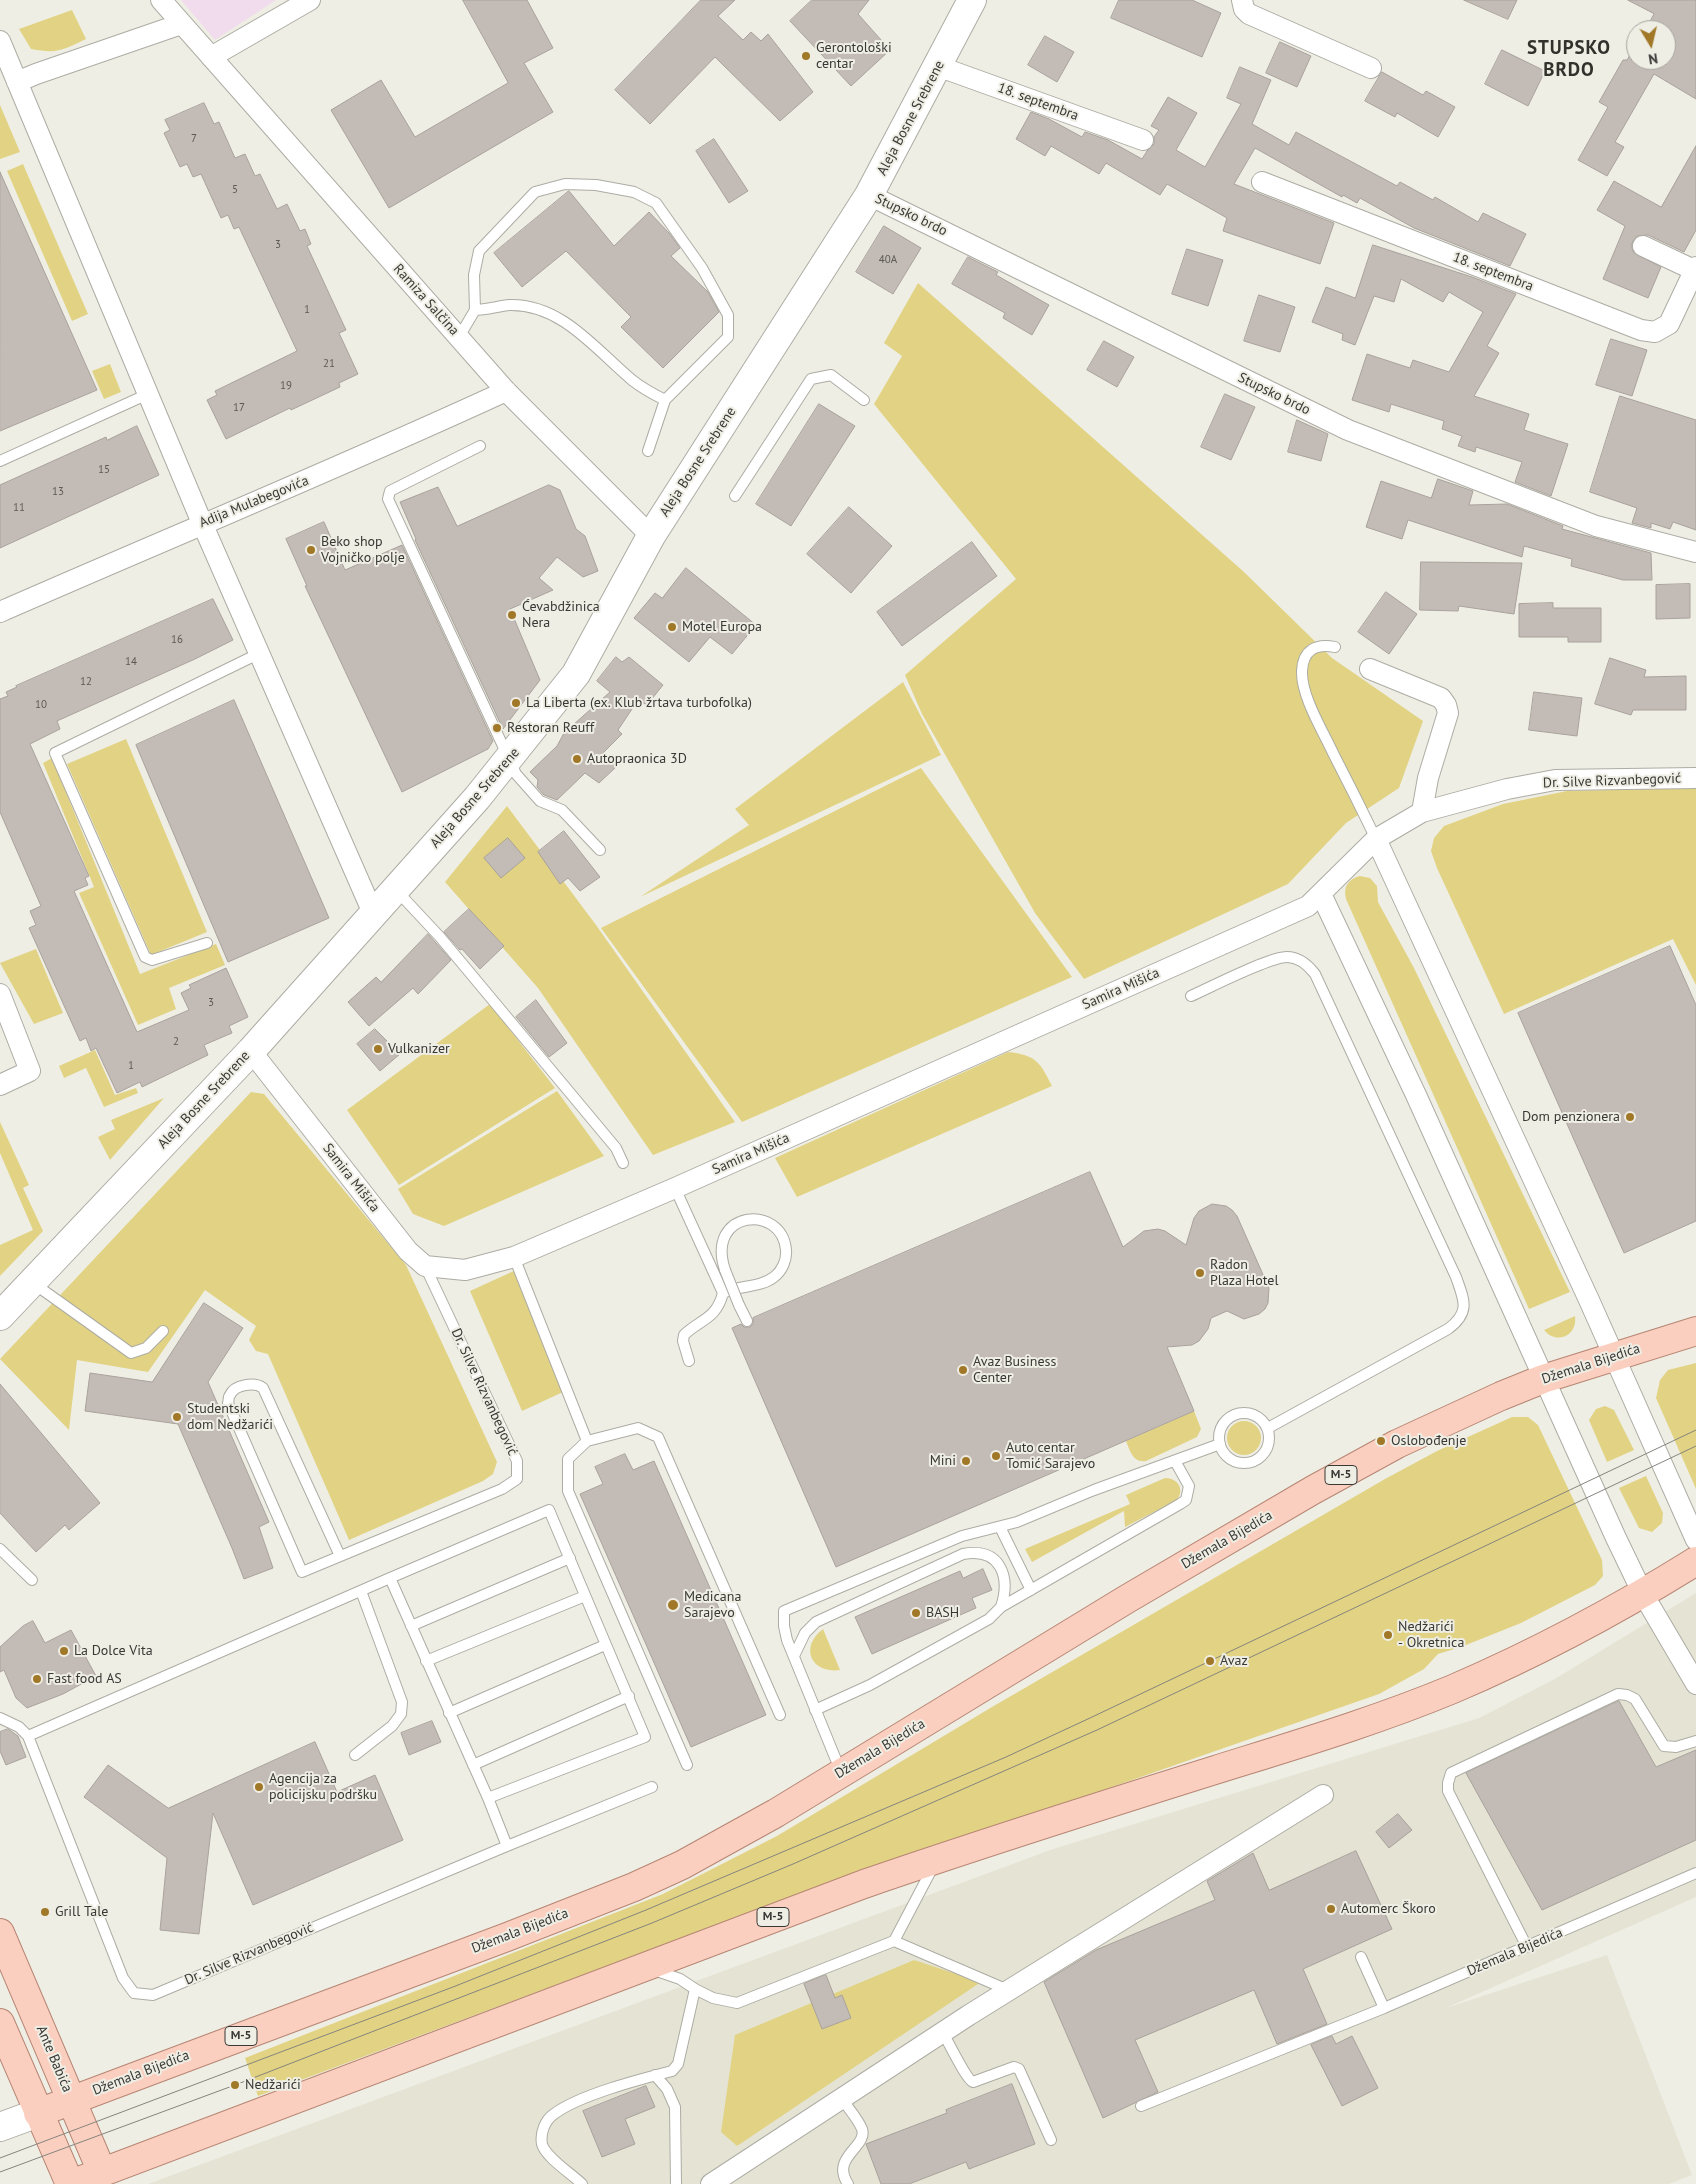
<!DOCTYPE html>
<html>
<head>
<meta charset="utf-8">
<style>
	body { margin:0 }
	#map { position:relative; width:1696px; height:2184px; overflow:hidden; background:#efeee5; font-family:"PT Sans",sans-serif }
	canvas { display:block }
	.north { position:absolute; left:1626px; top:20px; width:50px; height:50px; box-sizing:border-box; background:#efeee5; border:1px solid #a6a59f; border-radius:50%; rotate:171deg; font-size:14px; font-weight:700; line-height:20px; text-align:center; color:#393835 }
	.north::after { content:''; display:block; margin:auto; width:18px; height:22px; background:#a07827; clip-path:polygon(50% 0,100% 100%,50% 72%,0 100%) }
</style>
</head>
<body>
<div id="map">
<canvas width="1696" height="2184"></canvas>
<div class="north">N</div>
</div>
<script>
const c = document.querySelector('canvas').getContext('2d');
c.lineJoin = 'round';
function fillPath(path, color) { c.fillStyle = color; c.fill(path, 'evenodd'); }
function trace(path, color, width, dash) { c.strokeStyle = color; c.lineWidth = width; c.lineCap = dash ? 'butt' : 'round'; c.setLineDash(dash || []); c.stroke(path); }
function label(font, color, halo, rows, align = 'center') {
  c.font = font + ' "PT Sans",sans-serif'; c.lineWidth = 4; c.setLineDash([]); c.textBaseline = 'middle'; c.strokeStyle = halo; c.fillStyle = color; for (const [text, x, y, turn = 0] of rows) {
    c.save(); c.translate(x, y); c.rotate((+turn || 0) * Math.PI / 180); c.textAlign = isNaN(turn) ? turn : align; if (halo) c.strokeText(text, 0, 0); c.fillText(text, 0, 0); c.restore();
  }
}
const commercial = new Path2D(`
	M181,0H276L215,40Z`);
const built = new Path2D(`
	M1696,1593V1897L1446,2008L1607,1955L1692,2175L1669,2184H148L1053,1849L1479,1718L1553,1680Z`);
const green = new Path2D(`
	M72,10L86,39C63,50 58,54 31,49L19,29Z
	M0,105L20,152L0,159Z
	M23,164L88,314L72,321L7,171Z
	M918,283L1244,572L1332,658L1423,721L1399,788L1346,823L1288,884L1084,979L1035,913L922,714L905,675L1016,579L874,404L902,356L884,343Z
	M110,364L121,392L104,399L92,371Z
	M903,682L941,755L640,897L749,825L735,809Z
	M126,739L207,932L151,955L67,764Z
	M52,758L140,974L216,944L225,965L169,988L176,1009L138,1025L79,893L94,887L43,763Z
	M921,768L1072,977L742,1122L601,928Z
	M1696,788V985L1673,939L1504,1014L1437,868L1431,851L1434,838L1444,826L1503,804L1567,791Z
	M507,806L596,925L735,1122L653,1155L538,988L445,882Z
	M1360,876L1370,878L1377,886L1378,902L1414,968L1570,1292L1529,1309L1346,899C1343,887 1348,879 1360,876Z
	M36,949L63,1013L34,1024L0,963Z
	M490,1004L555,1088L399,1185L347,1110Z
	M95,1050L115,1095L136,1088L138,1093L104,1107L86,1068L64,1078L59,1066Z
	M1008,1052C1036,1055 1040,1062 1052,1086L797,1197L775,1158Z
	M557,1091L604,1156L444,1226L413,1214L398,1189Z
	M251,1092L264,1094L406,1265L497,1462L493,1474L483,1481L349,1540L268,1354L256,1351L249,1340L256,1326L205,1290L148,1372L77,1360L69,1430L0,1359Z
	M164,1098L110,1160L98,1137L115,1129L111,1120Z
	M0,1122L29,1185L23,1188L43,1231L0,1276V1245L33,1230L0,1153Z
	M516,1270L563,1392L522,1411L470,1291Z
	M1575,1316C1578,1336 1556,1345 1544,1330Z
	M1696,1363V1489L1656,1398L1660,1380L1668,1370Z
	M1605,1406L1614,1410L1634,1450L1607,1462L1589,1420L1596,1409Z
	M1194,1411L1201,1429L1197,1437L1146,1461C1133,1463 1130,1451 1126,1441Z
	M1512,1417H1528L1538,1425L1602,1560L1603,1576L1595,1585L1521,1623L1461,1647L1438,1654L1424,1669L1379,1694L1072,1801L899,1857L258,2096L245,2058L663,1894L777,1836L992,1707L1385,1479L1437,1451Z
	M1227 1438a17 17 0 1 1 34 0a17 17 0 1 1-34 0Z
	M1646,1476L1663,1513L1662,1523L1652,1532L1639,1528L1619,1488Z
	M1165,1478C1178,1478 1185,1489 1177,1500L1125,1527L1124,1511L1032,1562L1025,1549L1130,1504L1126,1495Z
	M823,1629L840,1670C811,1674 799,1647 823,1629Z
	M914,1960L981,1982L737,2146L721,2132L735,2035Z`);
const building = new Path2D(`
	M463,0H527L553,48L524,63L553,112L389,208L331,110L381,80L415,137L508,83Z
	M701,0H735L718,16L743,40L751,32L761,41L768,34L813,92L780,121L715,57L650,124L615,90Z
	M812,0H869L858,14L890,50L851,86L790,21Z
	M1119,0H1192L1221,13L1202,57L1111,18Z
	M1464,0H1517L1508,19Z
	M1628,0H1696V99L1654,74L1615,142L1624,147L1607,176L1578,160L1608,107L1599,102L1623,60H1627L1636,45V60H1666V30H1645L1654,14Z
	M1045,36L1074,52L1057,82L1028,65Z
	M1280,42L1311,56L1297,87L1266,73Z
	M1502,50L1545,71L1528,106L1485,84Z
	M1240,67L1271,80L1252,124L1289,145L1296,132L1397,186L1400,182L1433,200L1435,197L1478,222L1483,213L1526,234L1510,266L1414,228L1360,198L1357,203L1343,195L1342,197L1255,148L1234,184L1334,223L1320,264L1223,231L1227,218L1167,184L1160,195L1106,163L1099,174L1051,146L1045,156L1016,139L1031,112L1049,119L1082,137L1085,132L1108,140L1142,159L1147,151L1154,144V137L1159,130L1151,126L1168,97L1197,113L1176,150L1205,167L1241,104L1227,98Z
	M1382,72L1423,95L1426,91L1455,107L1438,137L1397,113L1395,117L1365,101Z
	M204,103L214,124L219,122L235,158L245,154L255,176L260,174L277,209L287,204L300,231L305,229L311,244L307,246L346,330L339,333L358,374L339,383L340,387L291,410L290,408L226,439L207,400L217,395L215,391L297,351L239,227L234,229L228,215L221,218L201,174L193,177L187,164L180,167L164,133L170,130L165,120Z
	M714,139L748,191L729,203L696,151Z
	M1696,146V230L1684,252L1648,235L1637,236L1633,241L1631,246L1634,253L1661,267L1648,298L1603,279L1625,226L1597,210L1614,181L1661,207Z
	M0,172L97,390L0,431Z
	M569,191L614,246L649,212L669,233L680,248L671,256L708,292L719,312L663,368L621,327L631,317L566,251L522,287L494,253Z
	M884,226L921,248L893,294L856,272Z
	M1373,245L1472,277L1516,294L1487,346L1499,353L1474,396L1529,414L1524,430L1568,444L1551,496L1515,482L1522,462L1476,447L1475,452L1458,446L1462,436L1442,429L1444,421L1391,404L1389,412L1352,400L1367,354L1410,368L1413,360L1449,372L1483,312L1449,292L1443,302L1401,279L1394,302L1374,296L1355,345L1342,340L1343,334L1312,322L1326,287L1355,298Z
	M1187,249L1223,260L1208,306L1172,294Z
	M968,257L998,272L996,275L1049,305L1032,335L1003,318L1005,313L952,284Z
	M1259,295L1295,307L1280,352L1244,341Z
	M1611,339L1647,350L1632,396L1596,385Z
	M1104,341L1134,357L1117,387L1087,370Z
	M1225,394L1255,407L1231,460L1201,447Z
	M1620,396L1696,420V530L1673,522L1670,529L1651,523V528L1632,523L1637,508L1590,492Z
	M819,404L855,426L791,526L756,504Z
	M1297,420L1328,434L1321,461L1288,452Z
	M137,426L159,475L0,548V485L106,437L107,440Z
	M1438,479L1473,491L1469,505L1507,504L1563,526L1562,529L1651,553L1652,580H1623L1571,566L1572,559L1524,546L1522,557L1408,520L1402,539L1366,527L1381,481L1431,498Z
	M549,485L560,490L576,529L585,536L598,571L583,577L557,557L539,578L553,590L510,609L540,680L503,729L415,540L416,539L400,502L438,487L457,526Z
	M849,507L892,546L851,593L807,554Z
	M324,522L345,570L402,545L493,741L488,749L402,792L305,586H307L286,539Z
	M972,542L997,576L902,646L877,612Z
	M1421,562L1522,563L1514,614L1459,606L1458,611L1420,610Z
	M686,568L756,625L732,654L710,637L689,662L634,618L655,593L662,598Z
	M1690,584V618L1656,619V585Z
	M1386,592L1417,614L1389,654L1358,632Z
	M213,599L233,640L195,659L57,721L60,729L30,744L89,876L85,878L88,885L74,891L137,1032L189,1010L181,993L191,988L189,985L226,968L248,1017L229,1026L232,1033L204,1045L208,1055L142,1087L140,1082L117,1093L96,1048L91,1051L86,1038L80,1041L29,928L36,925L30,911L41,906L0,812V699L8,696L6,692L17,687L16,686Z
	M1553,603V608H1601V642H1568V637H1519V604Z
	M616,657L622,662L629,657L663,685L647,705L638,700L618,730L622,734L603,753L617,766L599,783L585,773L557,800L544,795L537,787L538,780L530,772L557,746L564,733L610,692L597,681Z
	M1610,658L1646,670L1644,677L1686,676V710H1633L1631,715L1595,704Z
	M1534,692L1582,698L1577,736L1529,730Z
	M234,700L329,918L228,962L136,745Z
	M564,831L600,877L580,891L568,878L560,884L538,852Z
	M508,838L525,858L501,878L484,858Z
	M469,909L504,946L480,969L462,949L460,950L444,932Z
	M428,934L451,960L418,994L413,988L369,1026L348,1002L376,977L381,982Z
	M1670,946L1696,1005V1221L1624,1253L1518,1013Z
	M536,1000L567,1043L549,1057L516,1017Z
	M375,1029L400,1054L380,1071L357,1044Z
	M1090,1172L1123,1247L1144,1231L1158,1229L1165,1231L1186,1245L1194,1218L1199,1211L1212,1204L1226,1206L1232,1210L1237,1216L1269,1288L1268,1303L1265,1309L1259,1314L1244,1319L1227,1311L1211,1318L1208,1329L1199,1341L1192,1345L1167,1347L1194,1411L836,1567L732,1328L741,1324L744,1327H750L753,1324V1318Z
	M204,1303L243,1328L208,1382L269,1522L259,1527L273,1568L244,1579L232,1548L178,1424L85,1411L90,1373L152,1382Z
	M0,1384L100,1503L69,1530L65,1525L36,1552L0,1513Z
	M625,1454L633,1470L654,1461L766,1715L691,1747L580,1494L603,1484L595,1467Z
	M983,1569L992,1590L972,1598L976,1608L872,1654L855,1617L960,1571L963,1578Z
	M33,1621L45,1643L71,1630L96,1676L63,1694L27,1708L16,1698L4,1670L0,1672V1647L23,1626Z
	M1619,1701L1656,1767L1696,1750V1840L1542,1910L1466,1773Z
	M432,1721L441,1742L409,1755L401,1733Z
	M8,1729L18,1736L26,1757L6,1765L0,1751V1732Z
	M315,1742L337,1792L375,1775L403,1840L253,1905L213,1813L199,1934L160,1930L167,1858L84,1797L108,1765L168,1808Z
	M1398,1814L1412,1830L1389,1848L1376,1832Z
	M1356,1851L1392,1929L1303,1969L1327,2024L1277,2044L1254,1990L1135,2040L1158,2092L1103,2118L1044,1982L1096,1950L1215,1900L1207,1881L1253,1853L1269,1890Z
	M826,1975L835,1998L842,1995L851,2018L822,2029L804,1984Z
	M1332,2036L1336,2044L1352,2036L1378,2088L1342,2106L1311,2045Z
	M1012,2084L1035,2144L969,2169L966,2162L909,2184H881L866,2144L947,2113L946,2110Z
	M646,2086L655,2107L625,2119L635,2144L602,2157L583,2111Z`);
const lane = new Path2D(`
	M459,337L475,310L474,275L479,251L535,192L565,184L596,185L634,192L656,203L702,268L728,315V337L665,400C653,394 642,388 632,380C596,350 562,304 510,305C498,306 487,310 475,310
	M480,446L390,491L388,499L516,774L540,801L562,810L600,850
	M648,451L665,400
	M0,461L148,394
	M735,496L811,379L831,375L864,400
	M1335,647C1316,643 1303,650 1302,671C1301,696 1323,731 1333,753C1348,782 1362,810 1376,839
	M396,890L440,937L616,1148L623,1163
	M207,943L152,960L145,957L55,753L260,653
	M1191,996C1211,987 1269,957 1287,957C1299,957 1308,965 1315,974L1456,1277C1464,1300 1471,1312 1448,1329L1268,1428
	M675,1188L723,1293C716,1320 700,1319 684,1335L683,1341L689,1361
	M514,1257L587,1441L638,1428L658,1437L780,1715
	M33,1283L131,1353L146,1348L163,1331
	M723,1293C739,1285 760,1288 774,1277C782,1271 787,1260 786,1250C782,1203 705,1210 725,1270
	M739,1305L747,1321
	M1219 1438a25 25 0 1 1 50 0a25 25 0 1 1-50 0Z
	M587,1441L568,1459V1491L687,1765
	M1000,1527L1031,1590
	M0,1549L32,1580
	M340,1556L263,1388C255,1382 235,1384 230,1395C228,1397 229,1400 228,1403L302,1572L502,1489L517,1479V1461L425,1266
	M411,1626L570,1558
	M794,1656L805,1633L816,1622L963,1554C1000,1547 1011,1576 1001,1607
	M426,1661L585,1596
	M815,1710L870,1685L989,1619L1001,1607L1180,1504L1186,1500L1189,1486L1175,1461
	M449,1713L605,1645
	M0,1718L19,1727L28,1736L123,1978L134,1993L153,1995L507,1846L652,1787
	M28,1736L390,1578
	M355,1755L392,1726L401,1714L402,1702L361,1591
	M473,1765L629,1696
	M841,1772L787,1640L784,1626V1611L962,1536L1017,1522L1094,1490L1220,1444
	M488,1798L645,1737L549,1510L390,1578L488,1798L507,1846
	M894,1941L1008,1990
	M1527,1947L1448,1791V1783L1451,1773L1618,1694L1627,1695L1635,1699L1664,1746L1676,1747L1696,1741
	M1361,1957L1384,2008L1696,1873
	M654,1970L680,1979L695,1989L713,1998L737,2003L894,1941L934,1865
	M943,2033C949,2043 966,2079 973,2082L1014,2067L1019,2069L1051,2140
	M655,2075L667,2089L675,2107L676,2184
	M842,2099C848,2108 858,2119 862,2129C868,2147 830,2157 848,2184
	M1141,2106L1384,2008
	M582,2184C572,2174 545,2157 542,2144C540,2133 545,2120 554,2114C579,2095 641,2079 672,2071L678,2064L695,1989`);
const street = new Path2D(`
	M161,0L506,391L651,536
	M1242,0L1244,9L1249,14L1371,68
	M0,41L202,523L373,913
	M211,57L310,0
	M934,74L943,68L1143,140
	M17,82L36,74L181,24
	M1262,182L1641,330L1655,332L1669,324L1696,267
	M869,195L1348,430L1596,526L1696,552
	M1643,246L1696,271
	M0,612C169,538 339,468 506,391
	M1370,669L1441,698L1446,705L1448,713L1428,778L1422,812
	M1376,839L1589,1300L1696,1540
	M1321,894L1416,1095L1616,1538L1643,1594L1696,1684
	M0,994L30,1071L0,1085
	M251,1051L408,1251L425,1266L465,1270L514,1257L675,1188L1308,906L1376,839L1422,812L1507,789L1555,780L1696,778
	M711,2184L969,2015L1323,1795`);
const secondary = new Path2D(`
	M0,1316L251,1051L477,798L576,674L651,536L869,195L972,0
	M0,2127L38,2113`);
const primary = new Path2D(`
	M0,1933L102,2172
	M0,2023L70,2184
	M38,2113L507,1937L634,1887L682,1865L776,1813L1127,1599L1313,1490L1397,1444L1501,1396L1543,1379L1696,1331
	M71,2184L864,1884C980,1844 1097,1807 1215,1770C1295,1745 1376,1721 1453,1689C1537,1653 1619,1609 1696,1561`);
const tram = new Path2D(`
	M0,2158L453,1987L646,1910L1006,1757L1090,1718L1696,1430
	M0,2172L235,2085L652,1923L793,1864L1097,1730L1696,1446`);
const laneBridge = new Path2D(`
	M725,1270L739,1305`);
const markers = [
	[806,56,5,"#a07827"],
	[311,550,5,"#a07827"],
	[512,615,5,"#a07827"],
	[672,627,5,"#a07827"],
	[516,703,5,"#a07827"],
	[497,728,5,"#a07827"],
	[577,759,5,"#a07827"],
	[378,1049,5,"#a07827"],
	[1630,1117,5,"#a07827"],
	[1200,1273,5,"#a07827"],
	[963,1370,5,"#a07827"],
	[177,1417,5,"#a07827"],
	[1381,1441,5,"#a07827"],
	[996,1456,5,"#a07827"],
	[966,1461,5,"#a07827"],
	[673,1605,6,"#a07827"],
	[916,1613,5,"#a07827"],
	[1388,1635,5,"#a07827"],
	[64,1651,5,"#a07827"],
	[1210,1661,5,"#a07827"],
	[37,1679,5,"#a07827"],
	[259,1787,5,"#a07827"],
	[1331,1909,5,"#a07827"],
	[45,1912,5,"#a07827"],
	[235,2085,5,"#a07827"]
];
const numberNames = [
	["7",194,139],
	["5",235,190],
	["3",278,245],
	["40A",888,260],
	["1",307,310],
	["21",329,364],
	["19",286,386],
	["17",239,408],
	["15",104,470],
	["13",58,492],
	["11",19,508],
	["16",177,640],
	["14",131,662],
	["12",86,682],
	["10",41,705],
	["3",211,1003],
	["2",176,1042],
	["1",131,1066]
];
const shields = [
	[1341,1475,32],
	[773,1917,32],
	[241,2036,32]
];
const shieldNames = [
	["M-5",1341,1475],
	["M-5",773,1917],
	["M-5",241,2036]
];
const poiNames = [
	["Gerontološki",816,48],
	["centar",816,64],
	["Beko shop",321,542],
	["Vojničko polje",321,558],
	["Ćevabdžinica",522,607],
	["Nera",522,623],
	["Motel Europa",682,627],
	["La Liberta (ex. Klub žrtava turbofolka)",526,703],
	["Restoran Reuff",507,728],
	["Autopraonica 3D",587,759],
	["Vulkanizer",388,1049],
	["Dom penzionera",1620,1117,"right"],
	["Radon",1210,1265],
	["Plaza Hotel",1210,1281],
	["Avaz Business",973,1362],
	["Center",973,1378],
	["Studentski",187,1409],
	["dom Nedžarići",187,1425],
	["Oslobođenje",1391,1441],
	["Auto centar",1006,1448],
	["Tomić Sarajevo",1006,1464],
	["Mini",956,1461,"right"],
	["Medicana",684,1597],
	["Sarajevo",684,1613],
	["BASH",926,1613],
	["Nedžarići",1398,1627],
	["- Okretnica",1398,1643],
	["La Dolce Vita",74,1651],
	["Avaz",1220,1661],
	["Fast food AS",47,1679],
	["Agencija za",269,1779],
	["policijsku podršku",269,1795],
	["Automerc Škoro",1341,1909],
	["Grill Tale",55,1912],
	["Nedžarići",245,2085]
];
const streetNames = [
	["18. septembra",1038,102,20],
	["Aleja Bosne Srebrene",911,118,-62],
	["Stupsko brdo",911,215,26],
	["18. septembra",1493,272,21],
	["Ramiza Salčina",426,300,48],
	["Stupsko brdo",1274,394,26],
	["Aleja Bosne Srebrene",698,462,-57],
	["Adija Mulabegovića",254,502,-22],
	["Dr. Silve Rizvanbegović",1612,781,-2],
	["Aleja Bosne Srebrene",475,798,-49],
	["Samira Mišića",1121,989,-24],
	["Aleja Bosne Srebrene",204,1100,-47],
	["Samira Mišića",751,1154,-24],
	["Samira Mišića",351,1178,52],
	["Džemala Bijedića",1591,1364,-18],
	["Dr. Silve Rizvanbegović",484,1392,65],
	["Džemala Bijedića",1227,1540,-30],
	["Džemala Bijedića",880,1749,-31],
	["Džemala Bijedića",520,1931,-21],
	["Džemala Bijedića",1515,1952,-23],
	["Dr. Silve Rizvanbegović",249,1954,-23],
	["Ante Babića",54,2059,67],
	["Džemala Bijedića",141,2073,-21]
];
const districtNames = [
	["STUPSKO",1569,49],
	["BRDO",1569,71]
];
fillPath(commercial, '#f0dcec');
fillPath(built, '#e5e4d4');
fillPath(green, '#e1d383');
fillPath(building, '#c3bbb6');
trace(building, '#a9a29c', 1);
trace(lane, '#adaca4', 12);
trace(street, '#adaca4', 22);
trace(secondary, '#adaca4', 30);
trace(primary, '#b68573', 30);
trace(lane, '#fff', 10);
trace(street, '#fff', 20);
trace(secondary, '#fff', 28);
trace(primary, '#fbcfbf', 28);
trace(tram, '#85847e', 1);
trace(laneBridge, '#adaca4', 12, []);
trace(laneBridge, '#fff', 10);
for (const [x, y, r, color] of markers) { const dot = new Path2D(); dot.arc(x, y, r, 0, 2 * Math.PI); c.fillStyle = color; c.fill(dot); trace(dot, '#efeee5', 2); }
label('11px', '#5c5955', null, numberNames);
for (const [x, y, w] of shields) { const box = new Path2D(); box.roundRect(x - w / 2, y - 9.5, w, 19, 4); c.fillStyle = '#efeee5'; c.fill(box); trace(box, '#393835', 1); }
label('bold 12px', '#393835', null, shieldNames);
label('14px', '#393835', '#efeee5', poiNames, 'left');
label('14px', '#393835', '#efeee5', streetNames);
c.letterSpacing = '1px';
label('bold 19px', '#32312b', '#efeee5', districtNames);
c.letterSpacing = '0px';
</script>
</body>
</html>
